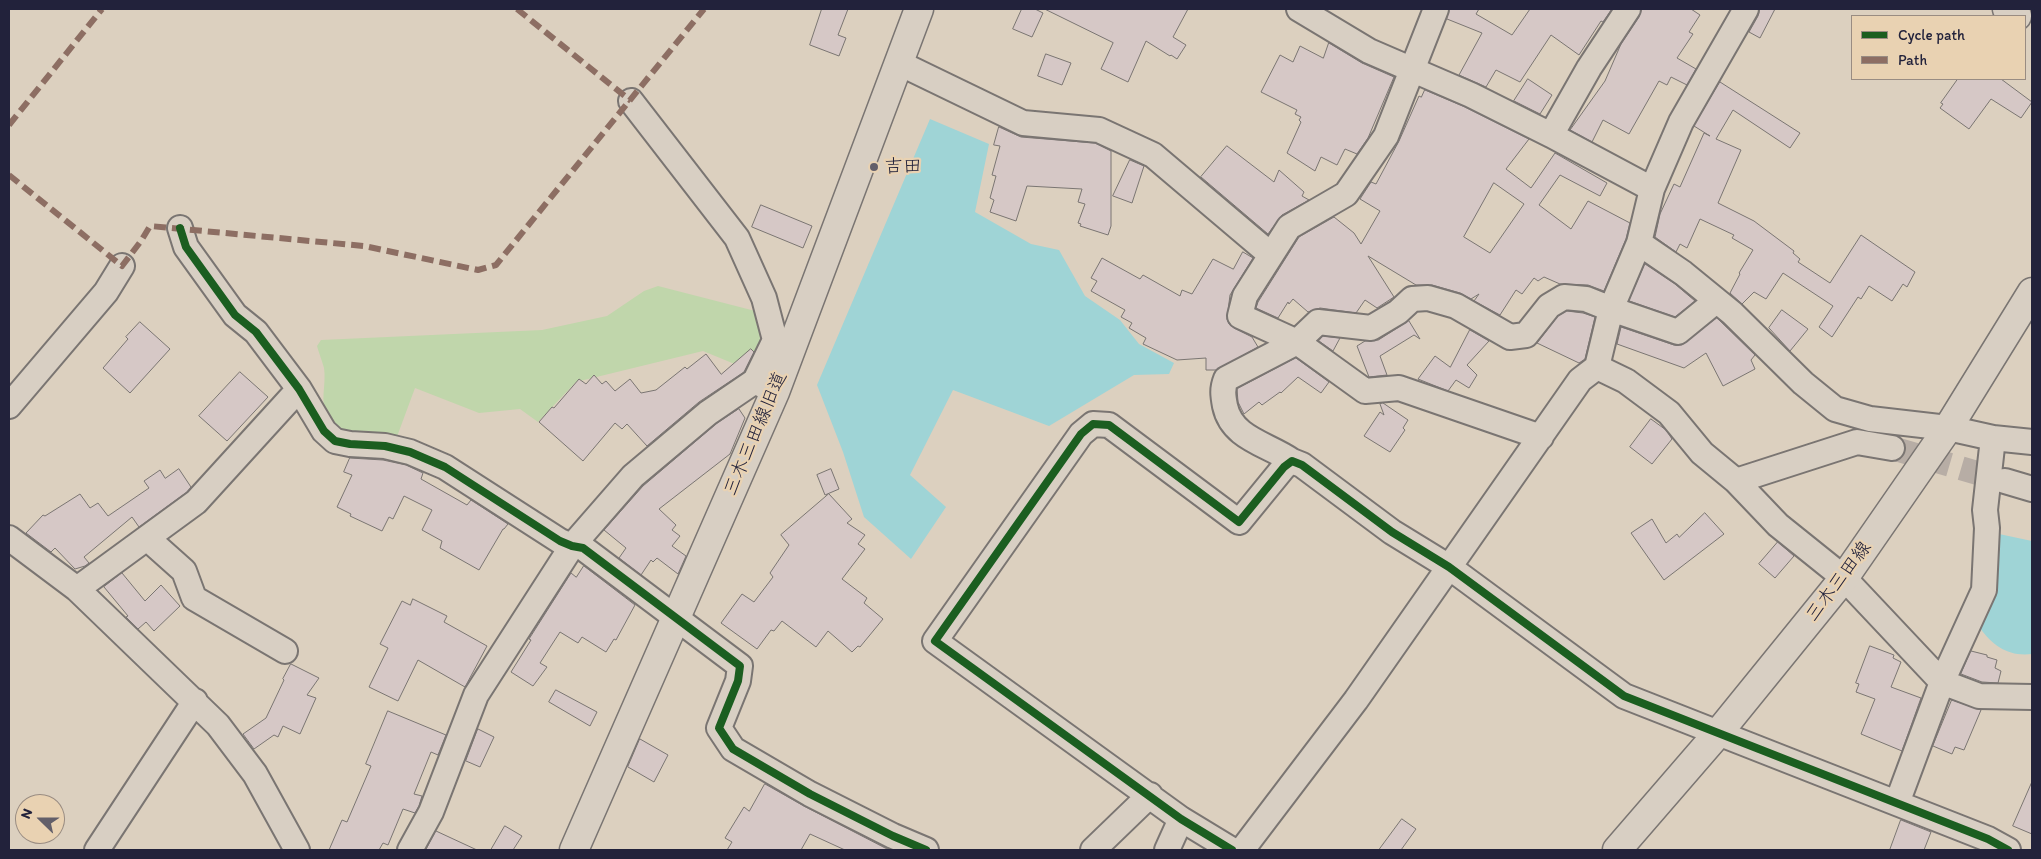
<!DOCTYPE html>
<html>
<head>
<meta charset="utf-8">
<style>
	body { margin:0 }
	#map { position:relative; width:2041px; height:859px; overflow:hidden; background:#dcd0bf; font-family:Itim,sans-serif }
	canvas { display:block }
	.frame { position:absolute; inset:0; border:10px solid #22223b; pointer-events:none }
	.legend { position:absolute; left:1851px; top:15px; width:175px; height:65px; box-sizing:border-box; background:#e9d2b2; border:1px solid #998c82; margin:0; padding:6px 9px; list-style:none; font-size:15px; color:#22223b }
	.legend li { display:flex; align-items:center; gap:10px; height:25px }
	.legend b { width:25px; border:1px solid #998c82 }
	.north { position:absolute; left:15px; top:794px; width:50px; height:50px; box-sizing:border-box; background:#e9d2b2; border:1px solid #998c82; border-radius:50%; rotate:292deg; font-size:14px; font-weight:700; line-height:20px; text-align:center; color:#22223b }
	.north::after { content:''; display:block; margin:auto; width:18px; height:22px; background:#635f69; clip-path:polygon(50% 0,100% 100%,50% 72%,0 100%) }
</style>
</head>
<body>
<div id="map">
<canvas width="2041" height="859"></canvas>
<div class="frame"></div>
<ul class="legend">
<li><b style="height:6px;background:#1b5e20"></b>Cycle path</li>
<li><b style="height:6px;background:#8d6e63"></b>Path</li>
</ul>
<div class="north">N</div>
</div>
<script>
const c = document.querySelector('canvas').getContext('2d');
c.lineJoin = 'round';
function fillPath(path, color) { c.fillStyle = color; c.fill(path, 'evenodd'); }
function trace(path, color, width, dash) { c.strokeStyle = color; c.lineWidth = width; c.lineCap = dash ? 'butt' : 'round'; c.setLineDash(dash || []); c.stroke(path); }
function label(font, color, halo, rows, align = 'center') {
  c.font = font + ' Itim,"Klee One",sans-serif'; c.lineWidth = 4.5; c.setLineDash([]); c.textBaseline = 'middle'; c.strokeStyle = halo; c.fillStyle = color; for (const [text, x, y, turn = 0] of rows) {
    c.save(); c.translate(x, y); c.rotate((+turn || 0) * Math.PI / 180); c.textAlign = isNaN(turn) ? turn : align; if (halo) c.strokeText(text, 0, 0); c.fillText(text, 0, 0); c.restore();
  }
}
const green = new Path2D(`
	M658,286L763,313L767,336L754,372L703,351L576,382L538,422L520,409L479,413L415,388L395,442C373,441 327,435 324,408C322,395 326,381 324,368C322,361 319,353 317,346L321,340L542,330L607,316L644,291Z`);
const water = new Path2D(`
	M930,119L989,144L975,212L1031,244L1059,250L1085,296L1120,320L1139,344L1174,363L1169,374L1134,375L1049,426L953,390L910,475L946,507L911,559L864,517L843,452L817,385Z
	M1999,534L2032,541V654C2009,657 1993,646 1980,628L1995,591Z`);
const building = new Path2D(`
	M822,9H848L838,35L846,38L839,56L810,45Z
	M1022,9H1035L1043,13L1032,37L1013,29Z
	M1045,9H1188L1173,37L1186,45L1177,59L1171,55L1170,56L1146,41L1128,82L1101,69L1113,43Z
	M1449,9H1479L1476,14L1512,35L1530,9H1612L1603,22L1601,21L1579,55L1551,35L1520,82L1496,70L1486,87L1459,75L1482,33L1447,19Z
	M1642,9H1691L1700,15L1689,32L1693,34L1677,58L1696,69L1687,85L1671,77L1667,85L1659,81L1629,134L1603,120L1592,142L1570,130L1605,81L1621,44L1639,17Z
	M1760,9H1775L1760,38L1749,32L1758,16Z
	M1329,43L1362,63L1394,77L1368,138L1357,154L1345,149L1337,165L1321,157L1315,171L1287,153L1301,122L1299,120L1301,117L1295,114L1297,110L1261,92L1280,55L1293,62L1300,46L1323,58Z
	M1046,54L1071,63L1062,85L1038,76Z
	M1528,79L1552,95L1540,114L1514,101Z
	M1958,79H2001L2032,102L2021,118L1991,99L1969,129L1940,108L1943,104L1941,103Z
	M1720,82L1800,133L1790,148L1733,110L1716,139L1741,150L1718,203L1754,221L1794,251L1793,253L1800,259L1798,262L1830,283L1861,235L1915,272L1907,287L1903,284L1892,301L1869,286L1861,299L1858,297L1832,337L1819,327L1833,306L1783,273L1766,299L1754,292L1742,304L1730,293L1740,274L1739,273L1753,250L1732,238L1734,235L1700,219L1687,248L1680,244L1676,252L1655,237L1660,214L1674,184L1680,187L1704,133L1710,136L1694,126Z
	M1425,90L1465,107L1529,139L1506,169L1531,188L1555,153L1607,183L1600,196L1560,175L1539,205L1571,229L1588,201L1630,223L1626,239L1604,291L1588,285L1560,284L1544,277L1538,281L1534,278L1522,294L1516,290L1500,315L1474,301L1479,294L1471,299L1460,293L1432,285H1416L1368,256L1394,297L1377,308L1365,300L1356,313L1320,308L1308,312L1293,299L1289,304L1288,302L1278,318L1256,308L1258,302L1299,237L1334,217L1354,233L1361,244L1380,211L1360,199L1371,182L1376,184L1399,141L1419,96L1421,97ZM1494,183L1524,204L1490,253L1464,237Z
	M999,127L1021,137L1095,143L1111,151V226L1108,235L1080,226L1081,224L1078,223L1085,204L1078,202L1082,189L1027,186L1016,221L990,212L994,200L990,198L996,176L992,175L1000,146L994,145Z
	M1227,146L1274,182L1279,170L1304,192L1302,196L1309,200L1282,215L1268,234L1201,177Z
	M1130,160L1144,166L1132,203L1113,196Z
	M761,205L812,226L803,248L752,227Z
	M1243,252L1253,258L1230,295L1227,319L1229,324L1234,328L1252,337L1258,347L1217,370H1206V358L1177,360L1143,344L1146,338L1129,328L1132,323L1121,317L1125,310L1091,291L1097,281L1091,278L1102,258L1140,279L1143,275L1180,296L1182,290L1192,294L1213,259L1233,269Z
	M1645,264L1675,284L1695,301L1675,317L1629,301Z
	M1782,310L1808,329L1790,351L1769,328Z
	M1567,311L1583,313L1595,317L1585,359L1579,363L1537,343L1558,316Z
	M1717,318L1755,355L1751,360L1755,369L1723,386L1706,353L1684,368L1617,344L1621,327L1674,345H1681Z
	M1409,321L1420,339L1414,335L1380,356L1387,375L1369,377L1357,346L1365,341L1378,340Z
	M140,322L170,349L130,393L103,368L128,339L126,337Z
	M1470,330L1489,341L1467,365L1477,375L1469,388L1456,380L1448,391L1418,379L1435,356L1450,367Z
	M1323,336L1340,338L1333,351L1319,341Z
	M751,349L754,352L744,372L699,402L647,446L627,424L622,429L615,423L583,461L539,422L552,407L554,408L579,379L586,384L594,375L602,384L606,381L615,391L630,379L641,393L656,390L685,367L687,369L706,354L721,374Z
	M1296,358L1329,382L1321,393L1298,377L1281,393L1280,392L1262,405L1259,402L1244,414L1238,402L1237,389Z
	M240,372L268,397L227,441L199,416Z
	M1383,403L1408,420L1403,428L1405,430L1390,452L1364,436L1380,412L1384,415L1380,404Z
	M739,409L745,418L730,454L659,509L676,525L672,530L680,536L672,546L686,556L678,574L657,558L653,562L651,560L641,575L619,558L626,548L604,530L643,486L716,424Z
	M1651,419L1666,430L1672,439L1652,464L1630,447Z
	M350,458L383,460L406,465L423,473L421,479L467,505L471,500L508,524L504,529H503L479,570L440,548L442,541L422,530L432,510L404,496L393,519L389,517L382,531L350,516L351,514L337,507L352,475L344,472Z
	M179,469L191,487L187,492L139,527L132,517L84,557L89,563L85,566L75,569L55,548L51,552L26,533L43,515L45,516L80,494L90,508L98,503L108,516L149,488L144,481L160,470L165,478Z
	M831,469L839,489L825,495L817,475Z
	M829,494L852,519L847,523L865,535L858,544L865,549L842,579L867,598L864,603L883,619L860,647L858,646L852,652L828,631L816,647L782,621L774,631L771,630L757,649L721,623L742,594L754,602L773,577L770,573L789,545L781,535Z
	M1705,513L1724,534L1664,580L1631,533L1652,519L1666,543L1677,534L1679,537Z
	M1778,542L1794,556L1775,578L1759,564Z
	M584,566L635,605L616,640L614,639L606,652L582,637L578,643L560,632L540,663L547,667L533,686L511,672L531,640L529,639L571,573L576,577Z
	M122,573L145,601L161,585L180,606L154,631L146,622L138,629L126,617L128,616L104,587Z
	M413,599L447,616L444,622L487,646L465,687L418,660L398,701L369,687L388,648L380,644L402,601L410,605Z
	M1870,646L1894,655L1893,658L1901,662L1891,687L1921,698L1902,751L1861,734L1875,699L1856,692L1859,684L1856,683Z
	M1971,651L1987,655V657L1997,660L1995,668L2001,671L1998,683L1982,682L1961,674Z
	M291,664L319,678L307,695L316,698L300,734L283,726L278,737L274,735L254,749L243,734L266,718L284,680L283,679Z
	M556,690L597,712L590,726L549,702Z
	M1952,700L1981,710L1964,750L1955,747L1952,754L1933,746Z
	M388,711L446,735L438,755L431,752L414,794L422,796L419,806L415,813L403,809L388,845L383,843L379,850H329L342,820L347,822L371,766L366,764Z
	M478,729L494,737L480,767L466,761Z
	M640,739L668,755L654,782L628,767Z
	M2032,782V834L2013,826Z
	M765,784L804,806L889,850H845L810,834L801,850H727L732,842L725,838L744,807L749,811Z
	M1402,819L1416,829L1401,850H1379Z
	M1901,820L1931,832L1924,850H1890Z
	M505,826L522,836L513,850H491Z
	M436,831L477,850H426Z`);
const minorTunnel = new Path2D(`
	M1892,448L2005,481`);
const minor = new Path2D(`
	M1299,9L1369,51L1471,95L1551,135L1652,189
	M1436,9L1386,136L1346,194L1289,227L1245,296L1240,316L1297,342L1365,391L1399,388L1541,437
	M899,63L1023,123L1099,130L1153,155L1271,255
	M631,101L737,238L764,298L775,340L755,381
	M1551,135L1589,68L1628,9
	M180,228L186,247L235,315L256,332L299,389L324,431L335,441L350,444L385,446L410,452L445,467L560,541L572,546L583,548L740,666L738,681L719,728L733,749L810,794L893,836L926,850
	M1639,243L1683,273L1732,313L1803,383L1835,409L1870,419L1948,428L1993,438L2032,442
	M1597,367L1626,381L1669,413L1702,453L1736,481L1778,525L1844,578L1942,682L1979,696L2032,697
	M9,406L106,292L122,266
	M1292,461C1268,444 1232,439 1225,406C1223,395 1222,389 1226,379L1297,342L1318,322L1371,328L1398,312L1412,299L1428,298L1456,306L1510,337L1526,335L1549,306L1564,297L1586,299L1611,309L1678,332L1716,301
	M1736,481L1857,442L1892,448
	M2005,481L2032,489
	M9,538L77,589L218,725L255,774L297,850
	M147,538L184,571L194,598L285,651
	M77,589L196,502L299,389
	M1897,803L1942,682L1984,590L1987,528L1985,510L1993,438
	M97,850L195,701
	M410,850L431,812L476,695L572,546L633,476L708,413L755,381L775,392
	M1093,850L1150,795
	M1167,850L1181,819
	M1232,850L1181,819L935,641L1081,434L1093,424L1109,425L1239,522L1284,467L1292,461L1302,465L1392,532L1449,567L1624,696L1988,839L2008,850
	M1242,850L1356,700L1580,380L1597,367L1611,309L1639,243L1652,189L1681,122L1746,9`);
const tertiary = new Path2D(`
	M2007,9L2017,16
	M574,850L775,392L919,9`);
const primary = new Path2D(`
	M1617,850L1719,732L1844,578L1948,428L2032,292`);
const quiet = new Path2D(`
	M517,9L631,101
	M9,125L102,9
	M9,175L122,266L141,241L150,226L364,246L478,270L496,265L704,9`);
const cycleway = new Path2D(`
	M180,228L186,247L235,315L256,332L299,389L324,431L335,441L350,444L385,446L410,452L445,467L560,541L572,546L583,548L740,666L738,681L719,728L733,749L810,794L893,836L926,850
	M1232,850L1181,819L935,641L1081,434L1093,424L1109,425L1239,522L1284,467L1292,461L1302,465L1392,532L1449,567L1624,696L1988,839L2008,850`);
const markers = [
	[874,167,5,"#635f69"]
];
const poiNames = [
	["吉田",884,167]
];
const streetNames = [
	["三木三田線旧道",756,434,-67],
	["三木三田線",1839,582,-53]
];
fillPath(green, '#c0d6ab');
fillPath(water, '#9fd4d6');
fillPath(building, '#d6c8c6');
trace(building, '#7a7572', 1);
trace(minorTunnel, '#b7ada5', 24, [24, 12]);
trace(minor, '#7a7572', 28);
trace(tertiary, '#7a7572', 31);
trace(primary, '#7a7572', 31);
trace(minor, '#d8cfc3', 24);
trace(tertiary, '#d8cfc3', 28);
trace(primary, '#d8cfc3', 28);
trace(quiet, '#8d6e63', 6, [12, 6]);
trace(cycleway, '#1b5e20', 8);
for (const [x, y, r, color] of markers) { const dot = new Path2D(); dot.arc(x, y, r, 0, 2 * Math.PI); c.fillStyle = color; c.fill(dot); trace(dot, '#e9d2b2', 2); }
label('19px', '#22223b', '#e9d2b2', poiNames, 'left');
label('19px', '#22223b', '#e9d2b2', streetNames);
</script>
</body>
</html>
